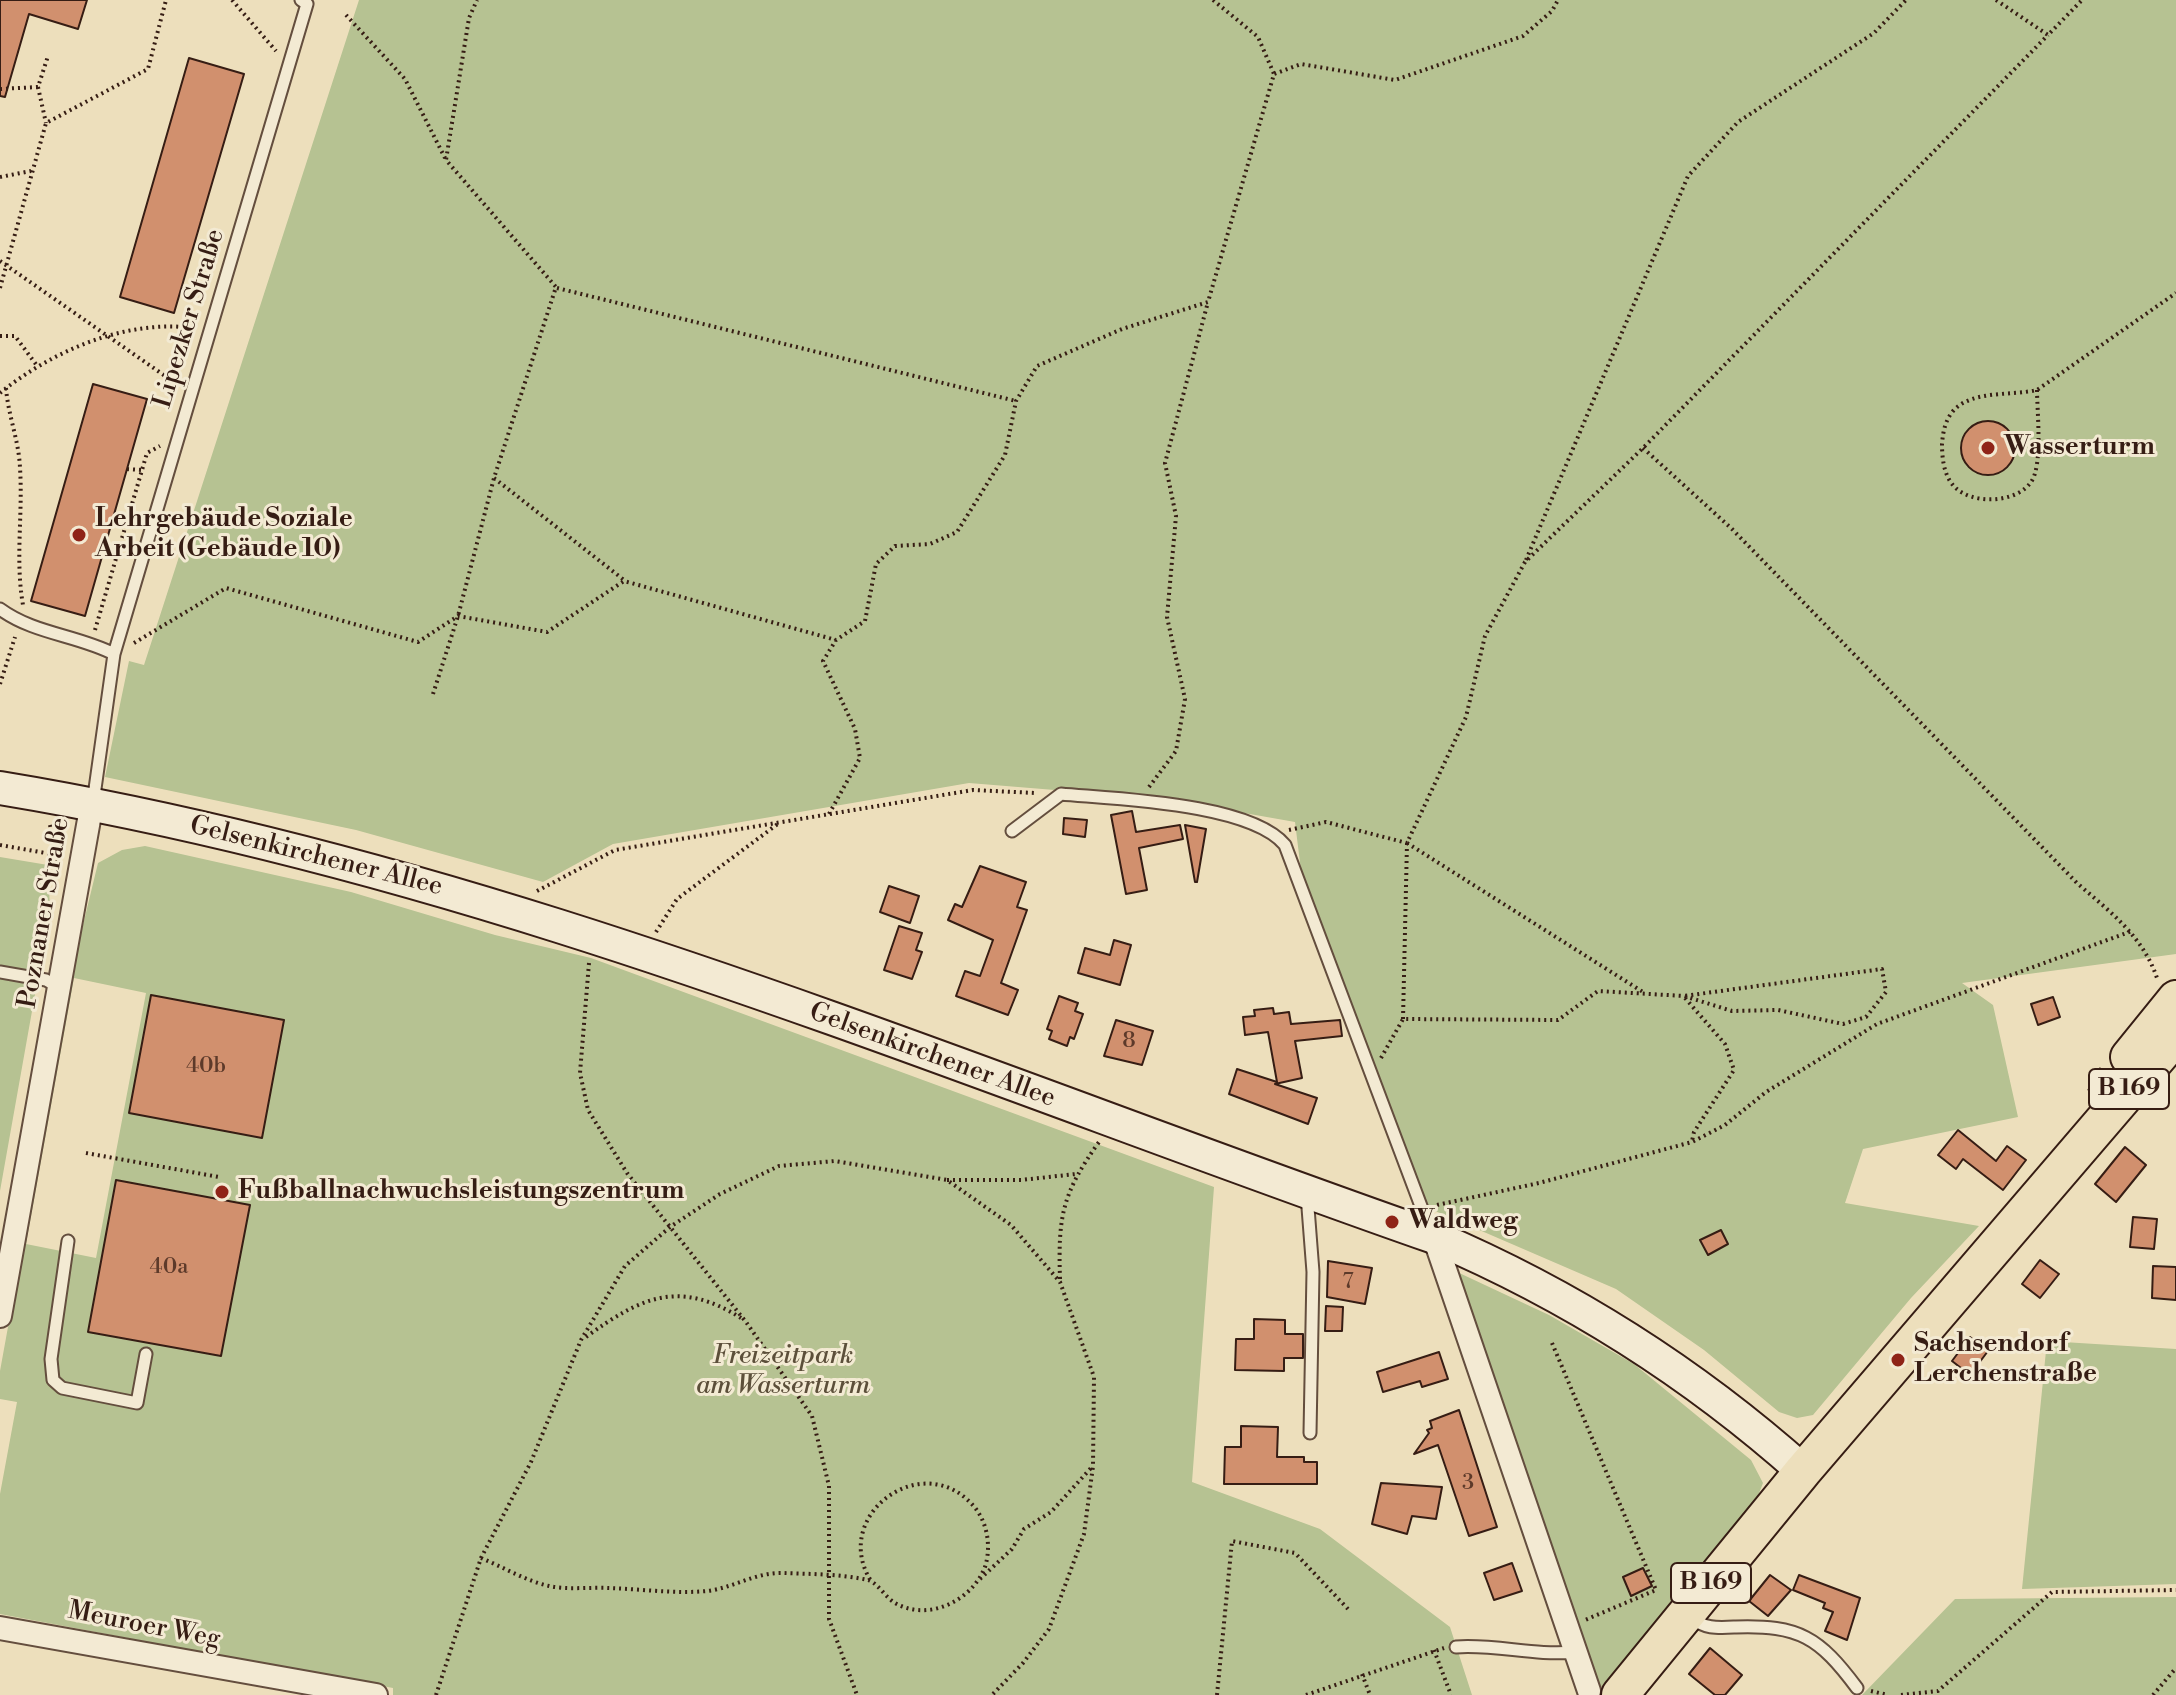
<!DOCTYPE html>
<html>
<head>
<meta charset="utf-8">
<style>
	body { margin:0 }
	canvas { display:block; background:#eddfbc }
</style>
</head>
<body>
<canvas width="2176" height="1695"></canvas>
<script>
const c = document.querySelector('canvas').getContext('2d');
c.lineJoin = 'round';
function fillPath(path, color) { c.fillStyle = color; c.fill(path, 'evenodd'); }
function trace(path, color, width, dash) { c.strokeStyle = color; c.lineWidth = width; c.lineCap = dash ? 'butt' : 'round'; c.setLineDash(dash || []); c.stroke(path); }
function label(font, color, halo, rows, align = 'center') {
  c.font = font + ' "Libre Bodoni",serif'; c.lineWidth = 6; c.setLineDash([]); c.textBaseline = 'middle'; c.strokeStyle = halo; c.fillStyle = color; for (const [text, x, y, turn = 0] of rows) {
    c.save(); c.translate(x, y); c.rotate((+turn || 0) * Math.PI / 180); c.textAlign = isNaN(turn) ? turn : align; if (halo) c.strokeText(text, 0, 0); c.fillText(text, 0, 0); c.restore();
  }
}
const green = new Path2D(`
	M359,0H2176V954L1962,983L1993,1005L2018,1117L1863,1149L1845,1203L1979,1226L1911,1298L1813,1415L1797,1418L1779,1412L1704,1350L1616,1289L1426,1207L1302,879L1295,822L1165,799L969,783L613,844L543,882L356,830L105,777L129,661L144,665Z
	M145,846L351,892L495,935L591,958L1214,1187L1192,1482L1320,1529L1450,1627L1472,1695H393V1688L0,1614V1494L17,1402L0,1399V1371L75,958L98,863L122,850ZM74,978L146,993L96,1258L26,1244ZM151,995L284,1020L262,1138L129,1113ZM116,1180L249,1205L220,1356L88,1331Z
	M0,857L48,865L50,910L0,1191Z
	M1455,1271L1549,1315L1634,1364L1751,1460L1763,1483L1756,1501L1597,1692Z
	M2047,1341L2176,1349V1584L2022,1589Z
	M2176,1597V1695H1862L1955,1599Z`);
const building = new Path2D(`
	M0,0H87L78,29L29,14L5,97L0,96Z
	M189,58L244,74L174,313L120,297Z
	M93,384L147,399L85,616L31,601Z
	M1961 448a27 27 0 1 1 54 0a27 27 0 1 1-54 0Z
	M1132,811L1136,832L1180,825L1183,839L1139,848L1147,890L1126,894L1111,815Z
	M1064,818L1087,820L1085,837L1063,834Z
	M1185,825L1206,829L1197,882H1195Z
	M980,866L1026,882L1017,907L1027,910L1001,983L1018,990L1008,1015L956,996L965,971L980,976L993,940L948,920L955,904L962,907Z
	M889,886L919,896L910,923L880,912Z
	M899,926L922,933L916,950L922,952L912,979L884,970Z
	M1114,940L1131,945L1120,985L1078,973L1085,948L1110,955Z
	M151,995L284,1020L262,1138L129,1113Z
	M1059,996L1078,1003L1075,1011L1083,1014L1074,1039L1070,1037L1067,1046L1049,1039L1052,1031L1047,1029Z
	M2053,997L2060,1017L2038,1025L2031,1004Z
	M1273,1008L1274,1014L1289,1012L1291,1024L1340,1020L1342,1036L1295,1041L1302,1078L1275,1084L1317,1098L1308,1124L1229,1094L1237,1069L1277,1082L1268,1032L1245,1035L1243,1017L1255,1016L1254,1010Z
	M1116,1020L1153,1031L1142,1065L1104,1056Z
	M1958,1130L1996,1161L2007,1146L2026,1160L2003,1190L1963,1159L1956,1169L1938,1155Z
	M2125,1147L2146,1165L2116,1202L2095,1184Z
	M116,1180L250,1205L221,1356L88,1332Z
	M2133,1217L2157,1219L2154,1249L2130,1247Z
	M1721,1230L1728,1244L1708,1255L1700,1240Z
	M2040,1260L2059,1274L2040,1298L2022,1284Z
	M1328,1261L1372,1268L1365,1304L1327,1297Z
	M2153,1266L2176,1267V1300L2152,1298Z
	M1326,1306L1343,1307L1342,1331H1325Z
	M1254,1319L1285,1320V1334H1303V1358H1284V1371L1235,1370L1236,1339H1254Z
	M1970,1337L1988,1351L1970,1375L1952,1361Z
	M1439,1352L1448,1379L1422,1387L1420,1381L1383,1392L1377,1372Z
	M1459,1410L1497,1527L1469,1536L1438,1445L1414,1454L1429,1433L1427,1430L1432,1428L1430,1421Z
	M1241,1426L1278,1427L1277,1457H1304V1462H1317V1484H1224L1225,1447H1241Z
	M1381,1483L1442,1487L1436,1519L1412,1516L1407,1534L1372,1524Z
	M1512,1563L1522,1591L1494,1600L1484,1573Z
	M1643,1568L1652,1586L1631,1596L1623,1577Z
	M1770,1575L1791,1590L1768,1616L1749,1601Z
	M1799,1575L1860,1598L1847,1640L1825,1631L1833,1612L1823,1608L1825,1603L1793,1590Z
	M1710,1648L1742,1675L1725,1695H1715L1689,1674Z`);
const path = new Path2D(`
	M232,0L276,51
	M1213,0L1258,37L1274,74
	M1996,0L2048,35L2082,0
	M346,15L405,79L445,158
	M38,87L46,123
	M0,89L38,87L48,56
	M0,177L31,171
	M0,261L178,385
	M0,288L46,123L148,69L166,0
	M557,288L1016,401
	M0,336H15L38,367
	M6,388C8,415 19,441 20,468C23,514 15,560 23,605
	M2037,390C2037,410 2043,466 2031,482C2018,501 1982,504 1963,493C1945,484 1942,462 1942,444C1943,432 1945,420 1954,410C1973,390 2011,396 2037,390L2176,293
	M0,393C52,351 126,319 194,328
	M1643,448L1731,528L2077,883C2109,911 2143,936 2157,978
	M127,469L142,470
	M494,478L624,580
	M1526,560L1688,176L1738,122L1874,33L1906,0
	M95,630L147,453L160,446
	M134,643L226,588L418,642L458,616L547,632L624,581L836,640
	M0,684L15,637
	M433,694L458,616L494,478L556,287L446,160L469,18L477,0
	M1149,787L1176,751L1185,699L1167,617L1176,516L1165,463L1208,302
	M829,814L860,758L855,729L823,661L836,640L865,621L876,564L895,546L930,544L957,532L1005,455L1016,401L1037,366L1122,329L1208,302L1274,74L1301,64L1395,80L1523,36L1552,11L1558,0
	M50,825L58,866
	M1289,830L1326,822L1407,843L1466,717L1485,636L1525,562L1643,448L2048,35
	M1407,843L1643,992
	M0,845L57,855
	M537,891L615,850L973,790L1035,793
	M656,932L677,899L779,823
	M589,963L580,1073L588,1110L627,1173L746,1322L812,1416L829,1486V1619L857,1695
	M1685,998L1725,1044L1734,1070L1694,1132L1692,1141
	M1403,1019L1407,843
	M1381,1058L1403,1019L1558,1020L1598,991L1684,996L1732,1011L1778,1010L1843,1024L1866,1017L1886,992L1882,969L1684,996
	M2089,1091L2102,1067
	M86,1153L219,1177
	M947,1180H1021L1076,1174
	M1437,1205L1539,1183L1692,1142L1725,1125L1766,1092L1877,1024L2132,931
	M1060,1279C1058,1216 1062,1194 1099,1142
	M586,1337C641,1297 679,1279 741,1318
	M1552,1343L1656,1590L1585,1620
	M481,1558C503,1567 526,1581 549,1586C567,1590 590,1587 609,1588C641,1589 675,1594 707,1591C733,1588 756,1572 783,1573C810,1574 841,1574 868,1580C878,1583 885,1597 895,1603C928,1622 972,1601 985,1567C991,1548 988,1525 976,1509C926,1445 829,1514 871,1581
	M980,1579L1012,1549L1024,1529L1051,1512L1091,1468
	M1434,1650L1451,1695
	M1362,1674L1370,1695
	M1871,1691L1888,1695
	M436,1695L481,1558L531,1462L581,1340L625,1266L670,1227L720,1194L779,1166L835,1161L947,1180L1011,1225L1060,1282L1094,1377L1093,1466L1084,1534L1049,1629L1023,1663L992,1695
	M1217,1695L1232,1541L1295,1553L1348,1609
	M1306,1695L1444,1648
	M1901,1695L1938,1691L2052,1592L2176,1590
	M2153,1695L2176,1668`);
const service = new Path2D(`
	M0,609C34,634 77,635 114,654
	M93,803L114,654L307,4L301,0
	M1012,831L1061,794C1115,799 1250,803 1285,845L1430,1230
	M0,972L46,980L60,988
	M1307,1195L1313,1272L1310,1433
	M68,1241L51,1359L53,1380L62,1388L137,1403L146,1354
	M1689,1617C1706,1629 1716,1628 1736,1627C1799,1625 1819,1637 1857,1688
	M1456,1647C1497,1644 1533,1656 1575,1652`);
const minor = new Path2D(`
	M1434,1237L1589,1691
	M0,1316L92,803
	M0,1628L376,1695`);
const secondary = new Path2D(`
	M0,788C498,870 961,1072 1434,1237C1570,1295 1693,1373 1803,1471`);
const primary = new Path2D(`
	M2129,1057L2176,999
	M1620,1695L1803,1471L2176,1036`);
const markers = [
	[1988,448,8,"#8f2418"],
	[79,535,8,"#8f2418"],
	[222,1192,8,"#8f2418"],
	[1392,1222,8,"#8f2418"],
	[1898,1360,8,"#8f2418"]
];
const numberNames = [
	["8",1129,1042],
	["40b",206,1067],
	["40a",169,1268],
	["7",1348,1283],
	["3",1468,1484]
];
const shields = [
	[2129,1089,80],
	[1711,1583,80]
];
const shieldNames = [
	["B 169",2129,1089],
	["B 169",1711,1583]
];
const streetNames = [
	["Lipezker Straße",190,319,-73],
	["Gelsenkirchener Allee",316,857,14],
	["Poznaner Straße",45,913,-80],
	["Gelsenkirchener Allee",932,1056,20],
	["Meuroer Weg",144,1626,11]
];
const poiNames = [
	["Wasserturm",2004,448],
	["Lehrgebäude Soziale",95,520],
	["Arbeit (Gebäude 10)",95,550],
	["Fußballnachwuchsleistungszentrum",238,1192],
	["Waldweg",1408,1222],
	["Sachsendorf",1914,1345],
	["Lerchenstraße",1914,1375]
];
const parkNames = [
	["Freizeitpark",783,1357],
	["am Wasserturm",783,1387]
];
fillPath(green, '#b6c292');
fillPath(building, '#d1906e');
trace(building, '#361d14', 2);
trace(service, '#644e3e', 15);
trace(minor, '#644e3e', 26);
trace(secondary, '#361d14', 36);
trace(primary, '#361d14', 40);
trace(path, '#361d14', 4, [2, 4]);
trace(service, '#f3ead3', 11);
trace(minor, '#f3ead3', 22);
trace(secondary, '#f3ead3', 32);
trace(primary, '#eddfbc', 36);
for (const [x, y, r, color] of markers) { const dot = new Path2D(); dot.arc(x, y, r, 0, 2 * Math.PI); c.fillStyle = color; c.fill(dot); trace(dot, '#f3ead3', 3); }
label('22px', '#5d3a2a', null, numberNames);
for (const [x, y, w] of shields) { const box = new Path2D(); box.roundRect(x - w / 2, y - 20, w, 40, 6); c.fillStyle = '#f3ead3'; c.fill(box); trace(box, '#361d14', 2); }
label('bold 24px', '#361d14', null, shieldNames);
label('26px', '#361d14', '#f3ead3', streetNames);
label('bold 26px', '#361d14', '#f3ead3', poiNames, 'left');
label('italic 26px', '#5c4f3a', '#f3ead3', parkNames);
</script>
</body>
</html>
